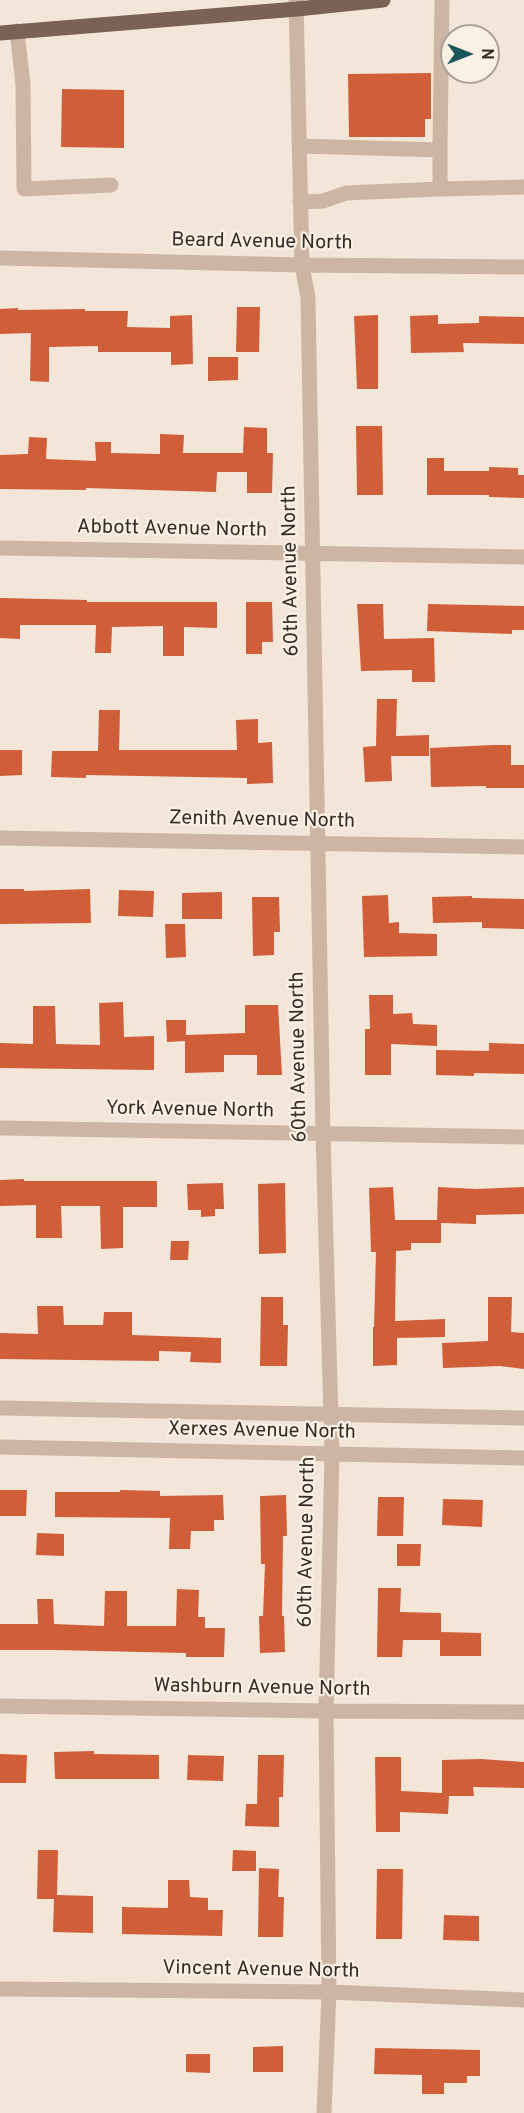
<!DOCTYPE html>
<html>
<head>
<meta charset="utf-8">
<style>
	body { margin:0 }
	#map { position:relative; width:524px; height:2113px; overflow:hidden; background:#f3e6d8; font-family:Overpass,sans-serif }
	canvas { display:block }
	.north { position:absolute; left:440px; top:24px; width:60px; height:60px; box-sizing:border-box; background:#fbf0e4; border:2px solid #aca198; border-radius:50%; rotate:90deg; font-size:16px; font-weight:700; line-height:24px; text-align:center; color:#362b26 }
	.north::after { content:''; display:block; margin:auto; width:21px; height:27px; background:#18565b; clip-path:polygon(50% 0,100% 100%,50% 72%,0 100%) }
</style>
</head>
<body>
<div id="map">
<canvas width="524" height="2113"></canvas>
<div class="north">N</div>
</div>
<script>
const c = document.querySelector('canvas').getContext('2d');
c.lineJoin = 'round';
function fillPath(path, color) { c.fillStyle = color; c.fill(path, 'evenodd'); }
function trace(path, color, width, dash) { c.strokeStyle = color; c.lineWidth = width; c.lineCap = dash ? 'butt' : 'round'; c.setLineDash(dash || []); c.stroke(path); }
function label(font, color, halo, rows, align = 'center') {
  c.font = font + ' Overpass,sans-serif'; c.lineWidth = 4.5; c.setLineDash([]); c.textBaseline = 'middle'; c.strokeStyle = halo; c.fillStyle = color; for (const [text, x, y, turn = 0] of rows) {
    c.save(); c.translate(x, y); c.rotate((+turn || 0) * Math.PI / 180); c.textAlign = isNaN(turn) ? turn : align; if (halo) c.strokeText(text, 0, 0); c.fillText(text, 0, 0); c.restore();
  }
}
const building = new Path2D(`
	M431,73V119H425V137H349L348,74Z
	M62,89L124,90V148L61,147Z
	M237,307H260L259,352H236Z
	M18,308V310L85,309V311H128L127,327L170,328V316L192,315L193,364L171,365V352H98V346L49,347V382L30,381L31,333L0,334V309Z
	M378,315V389H357L354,316Z
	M438,315V324L479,323V316L524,317V344L463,343L464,352L411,353L410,316Z
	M208,357H238V380L208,381Z
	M356,426H382L383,495H357Z
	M244,427L267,428V453H273L272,493H247V472H217L216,492L86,488V490L0,489V455L28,454L29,437L47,438L46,459L96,461L95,442H111V453L160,454V434L184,435L183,453H243Z
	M427,458H444V471H489V467L518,468V475H524V498L489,497V495H427Z
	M0,598L87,600V602H217V628L184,627V656H163V626L112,627L111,653H95L96,625H20V639L0,638Z
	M246,602H272L273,642H262V654H246Z
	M357,604H383L384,639L434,638L435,682H412V670L361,671Z
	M428,604L524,606V630H512V634L427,631Z
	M377,699H397L396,736L429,735V756H391L392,781L365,782L363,747L376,746Z
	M99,710H120L119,750H237L236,720L258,719V743L272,742L273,783L247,784V778L86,775V778L51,777L52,751H98Z
	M493,745H511V765H524V788H486V786L431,787L430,748Z
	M0,750H22V775L0,776Z
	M0,889H24V891L90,889L91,923L0,924Z
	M119,890L154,891L153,917L118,916Z
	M222,892V919H182V893Z
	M388,895L389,923L399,922V933L437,934V956L364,957L362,896Z
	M472,896V898L524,899V929L482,928V922L433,923L432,897Z
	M252,897H279L280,932H274V955L253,956Z
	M165,924H185L186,957L166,958Z
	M369,995H393V1014L412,1013L413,1024L437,1025V1046L391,1044V1075H365V1029H370Z
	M123,1002L124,1037L154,1036V1070L0,1068V1043L33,1044V1006H55L56,1044L100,1045L99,1003Z
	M245,1005H278L282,1075H257V1055H224V1072L185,1073V1041L167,1042L166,1020H186V1035L245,1033Z
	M489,1043L524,1044V1074L474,1073V1076L436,1075V1050L489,1051Z
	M24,1179V1181H157V1207H123V1248L101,1249L100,1206H61L62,1238H36V1205L0,1206V1180Z
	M223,1183L224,1209H215V1216L201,1217V1210H188L187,1184Z
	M285,1183L286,1253L259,1254L258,1184Z
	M393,1187L395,1220H437L438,1187L476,1189L524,1187V1214L476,1215V1224L441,1223V1243H411V1250L396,1251L395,1321L445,1319V1337L397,1338V1365L373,1366V1327H374L376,1252H371L369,1188Z
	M171,1241H189L188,1260H170Z
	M261,1297H283V1325H288L287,1366H260Z
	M488,1297H512L511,1332L524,1333V1369L500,1366L443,1368L442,1343L488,1341Z
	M37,1306H63L64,1325H103L104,1312H132V1335L221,1338V1363L190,1362L191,1352L159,1351V1361L0,1359V1333L38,1334Z
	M0,1490H27L26,1516H0Z
	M120,1490L160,1491V1496L223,1495L224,1520H214V1531H191L190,1549H169L170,1518L55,1517V1492H120Z
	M286,1495L287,1536H283L282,1616H284L285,1652L260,1653L259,1616H263L265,1564H261L260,1496Z
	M378,1497H404L403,1536H377Z
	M443,1499L483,1500L482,1527L442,1525Z
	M37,1533L64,1534V1556L36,1555Z
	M397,1544H421L420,1566H397Z
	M378,1588H401L400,1612L441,1613V1632L481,1633V1656H440V1640H403L402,1657H377Z
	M177,1589L199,1590L198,1617H205V1628H225L224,1657H186V1653L54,1650H0V1624H38L37,1599H53L54,1624L104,1626L105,1591H127V1626H176Z
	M94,1751V1754L159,1755V1779H55L54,1752Z
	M0,1754L27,1755L26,1783H0Z
	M188,1755L224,1756L223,1781L187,1780Z
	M258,1755H284L283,1797H279V1827L245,1826L246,1804H257Z
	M375,1757H401V1791L442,1793V1760L481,1759L524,1762V1788L473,1787L474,1796H449L448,1814L400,1812V1832H376Z
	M38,1850H58L57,1895L93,1896V1933L53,1932L54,1899H37Z
	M233,1850L256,1851V1871H232Z
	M259,1868L279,1869L278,1897H284L283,1937H258Z
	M377,1869H403L402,1939H376Z
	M168,1880H189L190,1897L208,1898V1910H223L222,1936L122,1934V1907L168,1908Z
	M444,1915L479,1916V1941L443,1940Z
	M283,2046V2072H253V2047Z
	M375,2048L480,2050V2076H467V2083H444V2094H422V2075L374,2074Z
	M186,2054H210V2073L186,2072Z`);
const minor = new Path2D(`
	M296,0L302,265L308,298L323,1134L332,1454L326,1711L329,1992L324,2113
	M17,31L23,84L24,189L111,185
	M299,146L440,150L442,0
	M440,189L524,187
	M300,202L323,201L346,193L440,189V150
	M0,258L302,265L524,267
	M0,548L524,557
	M0,838L524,847
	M0,1128L524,1137
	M0,1408L524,1418
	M0,1447L524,1458
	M0,1706L326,1711L524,1712
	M0,1989L329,1992L524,2000`);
const major = new Path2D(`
	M0,33L297,9L383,0`);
const streetNames = [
	["Beard Avenue North",262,243,1],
	["Abbott Avenue North",172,530,1],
	["60th Avenue North",292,571,-91],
	["Zenith Avenue North",262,821,1],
	["60th Avenue North",300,1057,-91],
	["York Avenue North",190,1111,1],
	["Xerxes Avenue North",262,1432,1],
	["60th Avenue North",308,1542,-89],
	["Washburn Avenue North",262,1689,1],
	["Vincent Avenue North",261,1971,1]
];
fillPath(building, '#d05e39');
trace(minor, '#ccb6a3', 15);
trace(major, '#7a6255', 15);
label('20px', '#362b26', '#fbf0e4', streetNames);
</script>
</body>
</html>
